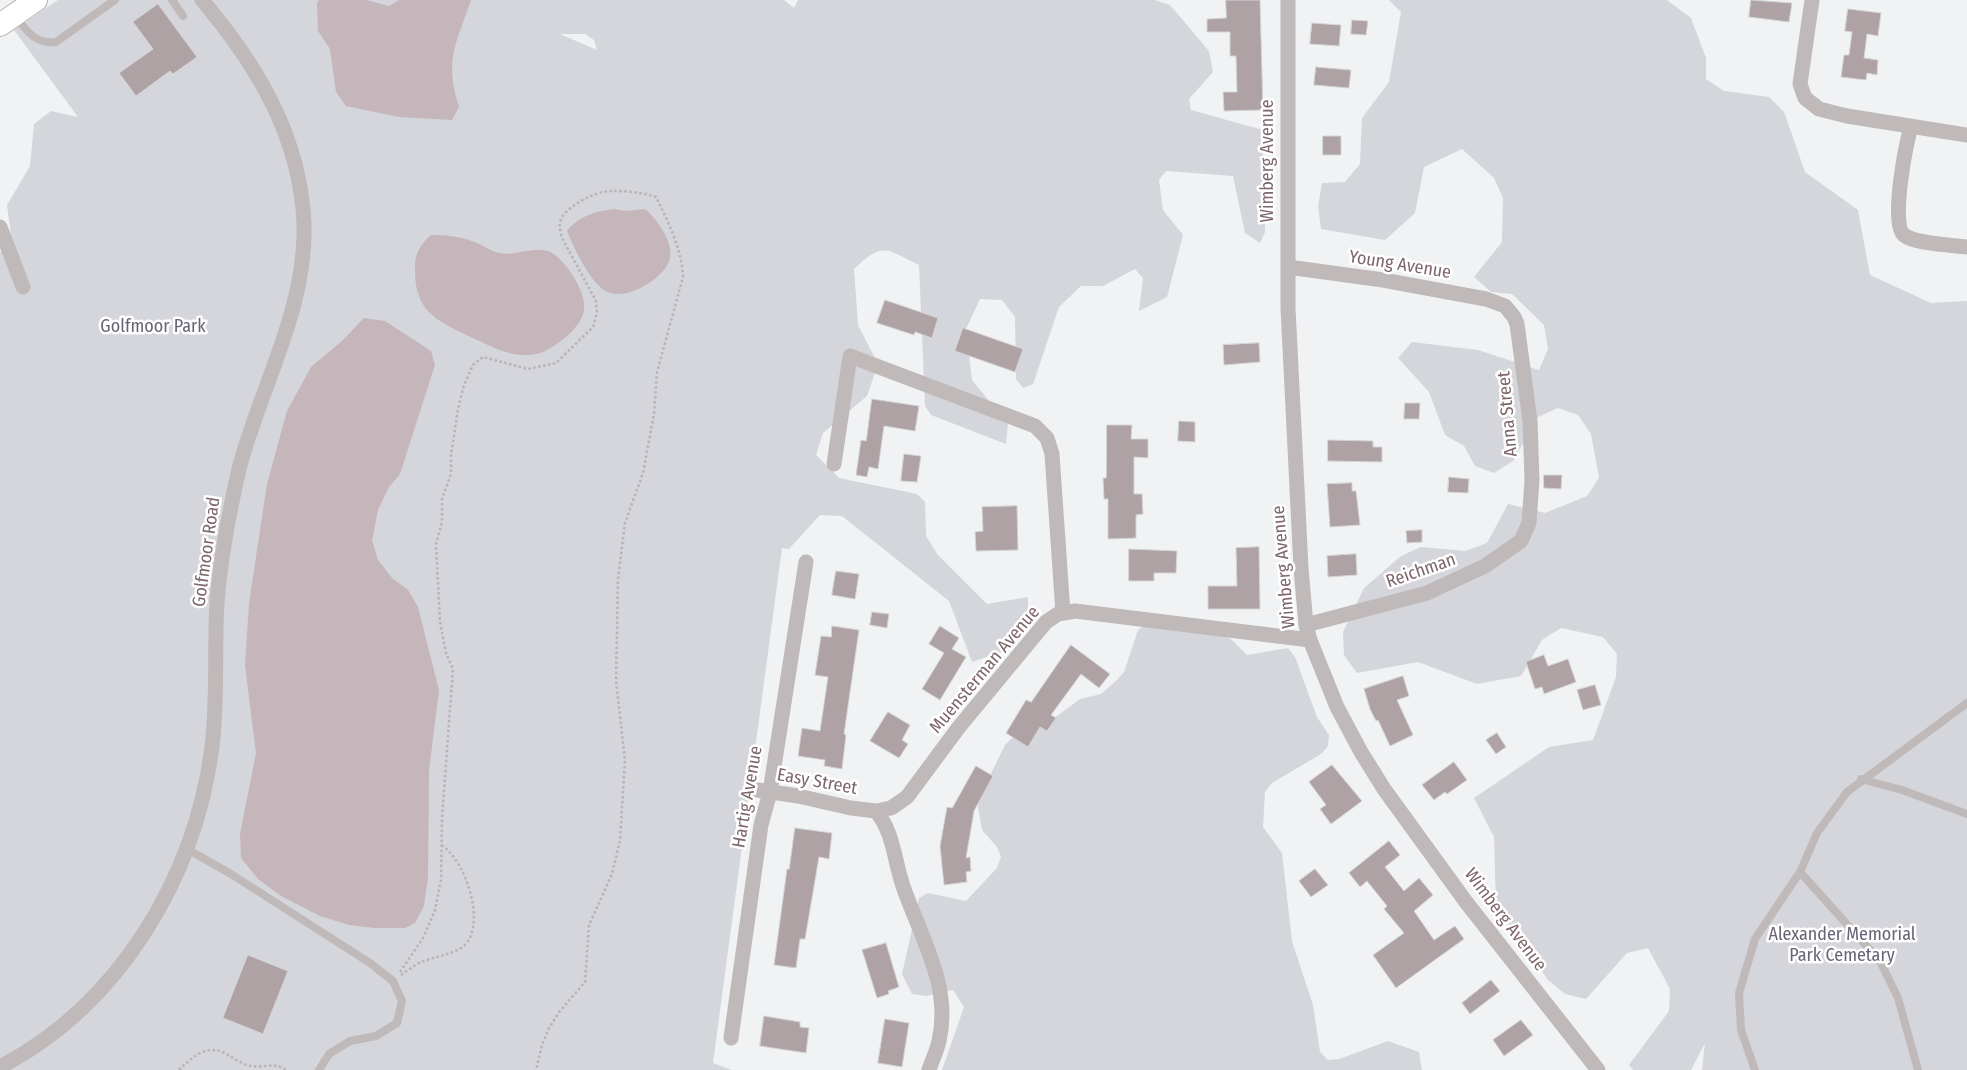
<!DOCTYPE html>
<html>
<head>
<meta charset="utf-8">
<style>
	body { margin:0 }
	canvas { display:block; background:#f0f2f4 }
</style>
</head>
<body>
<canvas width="1967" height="1070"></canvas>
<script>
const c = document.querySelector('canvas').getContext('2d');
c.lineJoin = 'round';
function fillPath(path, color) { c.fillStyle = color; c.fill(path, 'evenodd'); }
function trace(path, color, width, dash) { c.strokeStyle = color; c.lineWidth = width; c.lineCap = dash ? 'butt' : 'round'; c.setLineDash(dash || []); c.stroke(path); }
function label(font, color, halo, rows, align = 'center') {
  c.font = font + ' "Fira Sans Condensed",sans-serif'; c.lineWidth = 5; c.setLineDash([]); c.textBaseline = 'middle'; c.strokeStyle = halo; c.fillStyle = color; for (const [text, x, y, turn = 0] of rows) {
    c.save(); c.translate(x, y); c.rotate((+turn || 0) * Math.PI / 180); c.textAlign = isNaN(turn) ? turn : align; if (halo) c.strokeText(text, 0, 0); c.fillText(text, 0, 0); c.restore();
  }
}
const green = new Path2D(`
	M58,0H784L794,8L798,0H1155L1170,5L1209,51L1213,72L1189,99L1191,110L1263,130L1265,232L1260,243L1245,233L1233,176L1166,171L1159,180L1163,210L1183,235L1167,297L1139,311L1143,278L1135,269L1103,286H1081L1059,307L1033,384L1023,388L1016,379L1015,317L1002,300L980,299L966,329L972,380L1008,424L1006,444L931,415L925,406L919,265C886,249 883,241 854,269L858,325L878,364L867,396L823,433L816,455L839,478L917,494L925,502L926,536L938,555L987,604L1028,597V619L1013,648L972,662L949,601L842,516L820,515L789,549L782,548L713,1063L732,1070H0V252L12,243L7,205L30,166L34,124L51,111L78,117L14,30ZM560,34H585L594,40L597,50Z
	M1389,0H1667L1691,18L1706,58V79L1724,91L1769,97L1784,112L1805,172L1858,210L1870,275L1931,303L1967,301V1070H1702L1705,1043L1691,1070H1633L1629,1065L1669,1011L1670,989L1648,948L1627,953L1586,999L1565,994L1548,980L1496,907L1494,837L1474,798L1549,747L1593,740L1616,677L1617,654L1603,637L1561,628L1542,640L1521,676L1477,684L1418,662L1357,673L1344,655L1343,632L1364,588L1401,556L1421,547L1465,551L1487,543L1508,504L1545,513L1587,496L1599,478L1591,434L1578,415L1558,408L1538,417L1513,461L1494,473L1475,466L1464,446L1445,435L1429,392L1398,358L1412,342L1478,350L1539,370L1548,349L1544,325L1512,294L1491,292L1474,277L1502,242L1503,198L1494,178L1462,149L1424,167L1415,213L1385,240L1321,229L1318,206L1322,183L1345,182L1360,164L1362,118L1389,82L1401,12Z
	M1147,624L1210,630L1231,639L1247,655L1288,648L1295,657L1317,717L1329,735L1328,746L1321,754L1272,783L1265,792L1263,827L1282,853L1292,941L1313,1005L1320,1052L1328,1060L1339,1059L1388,1041L1419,1052L1422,1070H942L964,1007L953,990L926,996L912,994L902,974L919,898L928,893L966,901L997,868L1001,857L997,847L982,830L978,808L979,798L1005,745L1013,737L1053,719L1080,699L1101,694L1117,680L1124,672L1138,630Z`);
const water = new Path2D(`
	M319,0H366L389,6L399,0H471C456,45 444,59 459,107L452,120L399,117L346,106L336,92L330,49L318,31L317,3Z
	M614,209L626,211L645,209C656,218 674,242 670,259C664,279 623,304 604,290C589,280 574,248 567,231C579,216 595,211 614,209Z
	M431,235C445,235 458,236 472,241C481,244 490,251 499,253C515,257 537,244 552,253C566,261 587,293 584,310C582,327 557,346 543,352C518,361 497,349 475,339C440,322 415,314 415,271C414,255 419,246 431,235Z
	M364,318L385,321L431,351L435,365L400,474L389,487L378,510L372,540L378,560L392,578L408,590L418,607L439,690L429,771L428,877L424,906L415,923L405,928H375L349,925L320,916L281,896L258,879L241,858L240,834L256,753L245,665L249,603L267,484L287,411L311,367L342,341Z`);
const building = new Path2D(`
	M1226,0H1260L1263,110L1224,111L1223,92H1237L1236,56H1230V32H1207V19L1226,18Z
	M1751,0L1792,3L1789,22L1749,17Z
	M158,4L197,57L173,74L170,71L136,96L119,73L153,49L133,22Z
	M1848,9L1881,13L1878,36L1867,34L1864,58L1878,60L1877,75L1867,73L1866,80L1841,77L1844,55H1849L1852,32L1845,31Z
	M1352,20L1368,21L1366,35L1351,34Z
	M1312,23L1341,25L1339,46L1310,44Z
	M1316,67L1351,70L1349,88L1314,85Z
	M1323,136H1341V155H1323Z
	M885,300L938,318L932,338L915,332L914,335L877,323Z
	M963,328L1023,349L1015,372L955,351Z
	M1259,343L1260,362L1224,365L1223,345Z
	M872,399L919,406L915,431L884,426L878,469L869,467L867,477L856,475L861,440L866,441Z
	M1405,403H1420L1419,419H1404Z
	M1179,421L1195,422V442L1178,441Z
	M1107,425H1132L1131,439H1148V458L1134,457V494H1142L1143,514L1136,515V538L1108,539V499H1104L1103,478H1106Z
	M1328,440L1373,441V447H1382V462L1328,461Z
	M904,454L921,456L917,482L901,481Z
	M1544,475H1562L1561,489L1544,488Z
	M1449,477L1469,479L1468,493L1448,492Z
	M1352,483V491H1356L1360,525L1330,527L1327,484Z
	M1017,506L1018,550L976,551L975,532L983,531L982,507Z
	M1422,530V542L1407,543L1406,531Z
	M1259,547L1260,609H1208V586H1237L1236,548Z
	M1129,549L1177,551L1176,573H1154V581H1129Z
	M1356,554L1357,575L1328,577L1327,556Z
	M836,571L859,574L855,599L832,595Z
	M872,612L889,614L887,628L870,625Z
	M832,626L859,630L844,734L846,735L842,769L824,766L825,760L798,756L802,728L820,731L828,677L815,675L821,636L831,637Z
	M940,626L959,638L952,649L966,657L940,700L922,689L944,653L929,644Z
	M1071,645L1110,674L1099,688L1081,674L1051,715L1056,718L1047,731L1040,727L1028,747L1006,733L1026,700L1031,702Z
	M1544,655L1548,666L1568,659L1576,682L1544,694L1542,687L1535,689L1526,662Z
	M1403,676L1409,696L1397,700L1413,735L1390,746L1378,720L1376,721L1370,709L1364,689Z
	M1595,685L1601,705L1583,710L1577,690Z
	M888,712L910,725L902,740L908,744L899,758L870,741Z
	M1497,733L1506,747L1496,754L1486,740Z
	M1454,762L1467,780L1447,794L1445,792L1434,800L1422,785Z
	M1332,765L1362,801L1331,824L1320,809L1326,805L1309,782Z
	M976,766L993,776L974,811L966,858L970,857L971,871L966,872L967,882L944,885L940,846L947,807L952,808Z
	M795,828L832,833L829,859L819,857L805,939H800L796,968L774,965L787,869H789Z
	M1389,841L1400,855L1385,867L1404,891L1419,878L1433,895L1414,911L1434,940L1455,926L1464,939L1396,988L1373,955L1404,933L1384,909L1387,906L1367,881L1360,887L1349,873Z
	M1315,869L1328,885L1311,897L1299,881Z
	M886,943L899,987L888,991L889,994L877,998L862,950Z
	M248,955L288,971L263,1034L223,1018Z
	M1491,980L1500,991L1470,1014L1462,1003Z
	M764,1016L800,1022V1027L809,1028L806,1053L760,1046Z
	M885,1019L909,1023L902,1067L878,1063Z
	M1521,1020L1533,1035L1504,1056L1493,1040Z`);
const path = new Path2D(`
	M400,972L423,938L435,910L441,880L442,818L453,669L446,653L440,622L436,544L442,522V499L451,474V455L458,409L464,385L473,365L483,357L528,369L556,363L593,327L597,313L596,301L562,238C561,232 558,225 561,219C567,206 596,191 610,191C625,191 642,192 656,197C668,222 682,249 683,277L657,372L654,414L643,473L625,523L618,579L616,680L625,760L620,840L612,874L589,925L585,982L560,1011L549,1028L542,1045L536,1070
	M401,975C406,972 412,967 417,964C431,957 448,956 461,948C489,930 466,859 441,845
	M179,1070C195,1055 208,1042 230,1056C236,1060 244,1065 251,1066C263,1068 276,1062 286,1070`);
const lane = new Path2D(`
	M172,0L183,16
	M16,17C27,32 36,44 56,42L115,0
	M1861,779L1902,790L1967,814
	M187,849L231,874L370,963L393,981L402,1001L397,1023L376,1036L350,1041L329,1054L319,1070
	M1800,872L1880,961L1898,998L1918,1070
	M1755,1070L1741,1030L1739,993L1755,939L1800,872L1817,833L1847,792L1967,703`);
const street = new Path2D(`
	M1288,0V308L1301,568L1306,625L1310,640L1337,707L1361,752L1384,789L1466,902L1598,1070
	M1812,0L1800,84L1805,98L1819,109L1847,116L1967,135
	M1911,127C1906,144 1890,224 1904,235C1915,244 1952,245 1967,247
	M0,227L23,287
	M1288,267L1383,280L1486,299L1505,306L1514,317L1517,324L1530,421L1532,480L1529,523L1521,541L1485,566L1427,593L1306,625
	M834,464L850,356L1035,426L1047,438L1052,454L1063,613
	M751,789L798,796L851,808L876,811L891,808L907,797L959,727L1046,622L1058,614L1075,611L1310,640
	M876,811C894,833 894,860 903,886C920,936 952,986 939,1041C937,1051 932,1060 929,1070
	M731,1038L761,825L770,792L806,562
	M0,1067C119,1005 195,878 212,747C218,700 214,651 217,604C220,559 229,513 239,469C260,388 307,309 304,223C300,136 257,65 202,0`);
const secondary = new Path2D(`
	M0,25L36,0`);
const streetNames = [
	["Wimberg Avenue",1268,161,-90],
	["Young Avenue",1400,265,9],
	["Anna Street",1508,414,-95],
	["Golfmoor Road",207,552,-82],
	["Wimberg Avenue",1284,567,-95],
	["Reichman",1421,571,-19],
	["Muensterman Avenue",985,670,-50],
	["Easy Street",817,782,10],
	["Hartig Avenue",748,797,-80],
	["Wimberg Avenue",1505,920,53]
];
const parkNames = [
	["Golfmoor Park",153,327],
	["Alexander Memorial",1842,935],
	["Park Cemetary",1842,956]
];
fillPath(green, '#d5d5dc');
fillPath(water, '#c4b6ba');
fillPath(building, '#afa2a5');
trace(building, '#d3d4d5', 1);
trace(secondary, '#b6aeaf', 24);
trace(path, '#b8b3b4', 2.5, [2.5, 2.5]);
trace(lane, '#c0b9ba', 8);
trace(street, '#c0b9ba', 15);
trace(secondary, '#fff', 22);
label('18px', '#7e666a', '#fff', streetNames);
label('18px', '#686476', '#fff', parkNames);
</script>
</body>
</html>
